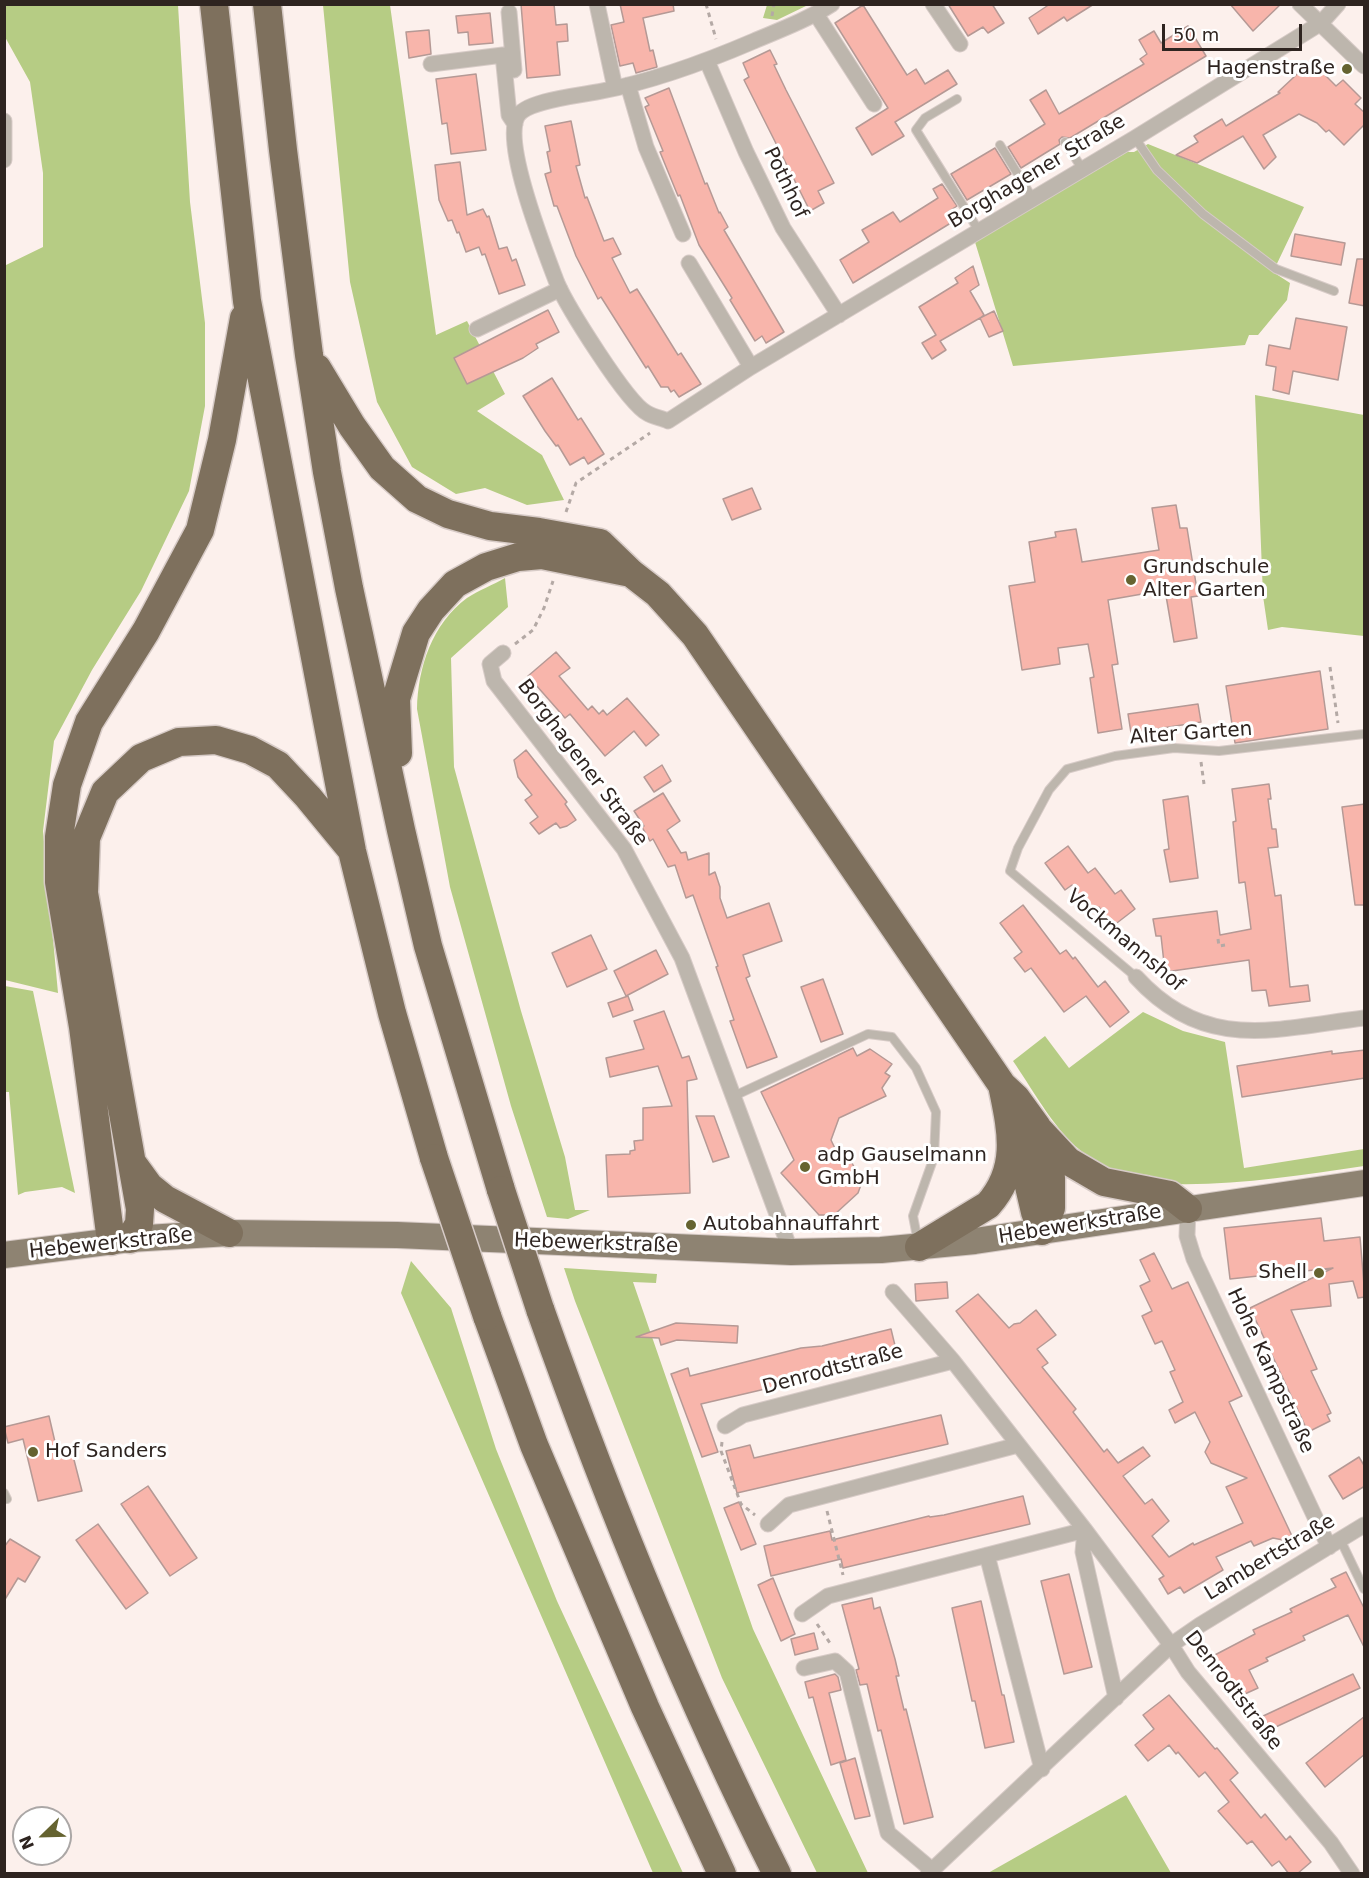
<!DOCTYPE html>
<html>
<head>
<meta charset="utf-8">
<style>
	body { margin:0 }
	#map { position:relative; width:1369px; height:1878px; overflow:hidden; background:#fcf0ec; font-family:"DejaVu Sans",sans-serif }
	canvas { display:block }
	.frame { position:absolute; inset:0; border:6px solid #2e2420; pointer-events:none }
	.north { position:absolute; left:12px; top:1806px; width:60px; height:60px; box-sizing:border-box; background:#fff; border:2px solid #aba7a6; border-radius:50%; rotate:247deg; font-size:16px; font-weight:700; line-height:24px; text-align:center; color:#2e2420 }
	.north::after { content:''; display:block; margin:auto; width:21px; height:27px; background:#656330; clip-path:polygon(50% 0,100% 100%,50% 72%,0 100%) }
	.scale { position:absolute; left:1162px; top:24px; width:140px; height:27px; box-sizing:border-box; border:3px solid #2e2420; border-top:0; padding-left:8px; font-size:18px; line-height:21px; white-space:nowrap; color:#2e2420; -webkit-text-stroke:4px #fff; paint-order:stroke }
</style>
</head>
<body>
<div id="map">
<canvas width="1369" height="1878"></canvas>
<div class="frame"></div>
<div class="north">N</div>
<div class="scale">50 m</div>
</div>
<script>
const c = document.querySelector('canvas').getContext('2d');
c.lineJoin = 'round';
function fillPath(path, color) { c.fillStyle = color; c.fill(path, 'evenodd'); }
function trace(path, color, width, dash) { c.strokeStyle = color; c.lineWidth = width; c.lineCap = dash ? 'butt' : 'round'; c.setLineDash(dash || []); c.stroke(path); }
function label(font, color, halo, rows, align = 'center') {
  c.font = font + ' "DejaVu Sans",sans-serif'; c.lineWidth = 6; c.setLineDash([]); c.textBaseline = 'middle'; c.strokeStyle = halo; c.fillStyle = color; for (const [text, x, y, turn = 0] of rows) {
    c.save(); c.translate(x, y); c.rotate((+turn || 0) * Math.PI / 180); c.textAlign = isNaN(turn) ? turn : align; if (halo) c.strokeText(text, 0, 0); c.fillText(text, 0, 0); c.restore();
  }
}
const green = new Path2D(`
	M5,5H178L190,202L205,323V406L189,491L141,591L92,670L54,741L43,831L58,993L5,980L4,266L43,247V173L30,82L5,37Z
	M323,5H390L436,335L467,321L505,394L477,411L542,455L564,500L527,505L485,488L456,494L412,467L377,402L350,282Z
	M767,5V4L808,5L777,20L763,18Z
	M1148,144L1304,207L1273,272L1290,283L1287,300L1258,335H1249L1245,345L1013,366L975,242L1127,152H1134Z
	M1255,395L1364,415V636L1282,627L1268,630L1263,596Z
	M505,578L508,607L451,658L454,767L521,1011L565,1157L575,1210H590L568,1219L547,1217L511,1106L450,887L417,709C418,667 432,624 467,598C479,590 493,585 505,578Z
	M5,986L33,991L75,1193L62,1187L25,1192L18,1195L9,1092H5Z
	M1143,1012L1183,1031L1225,1042L1244,1168L1364,1149V1166C1294,1176 1222,1188 1151,1183L1150,1175C1075,1174 1050,1115 1013,1061L1045,1036L1069,1068Z
	M411,1261L451,1308L496,1449L557,1601L683,1873H653L401,1293Z
	M564,1268L657,1274L656,1283L633,1282L753,1629L868,1873H817L722,1678L575,1301Z
	M1126,1795L1171,1873H988Z`);
const building = new Path2D(`
	M521,4H554L556,25L567,24L568,41L557,42L560,75L527,78Z
	M620,4H673L674,11L643,18L650,51L653,50L657,67L636,73L633,63L620,66L611,25L624,22Z
	M948,4H992L1004,23L988,33L983,27L968,36Z
	M1050,4H1094L1067,21L1064,17L1038,34L1029,18Z
	M1230,4H1281L1253,31Z
	M863,5L907,75L916,69L925,84L948,70L957,84L895,122L904,136L872,155L856,128L888,108L835,23Z
	M490,13L493,43L469,45L468,32L458,33L456,16Z
	M1188,26L1206,56L1070,138L1062,137L1059,140L1060,144L1021,168L1008,147L1045,124L1030,100L1046,90L1059,114L1144,64L1140,59L1147,54L1139,40L1154,31L1161,43Z
	M429,30L431,54L409,58L406,32Z
	M770,50L777,64L774,65L786,90L834,183L818,191L824,203L810,211L744,80L749,77L743,63Z
	M1311,61L1336,86L1343,80L1361,98L1355,104L1365,113V124L1344,145L1329,130L1326,132L1317,123L1299,114L1263,135L1276,157L1264,169L1243,136L1197,163L1176,155L1198,142L1194,136L1222,119L1226,126L1280,93L1278,92Z
	M476,74L486,150L451,154L447,123L442,124L436,79Z
	M669,88L705,184L707,183L719,213L720,212L728,227L724,230L784,332L766,343L762,336L755,341L730,300L732,298L699,245L680,195L678,196L660,152L663,151L645,107L649,105L645,98Z
	M571,121L580,165L576,166L585,198L587,197L604,241L613,238L621,254L612,258L630,293L637,289L678,355L681,353L701,384L679,397L674,390L671,392L668,387H661L648,366L646,368L601,297L598,299L576,256L557,206H554L545,174L551,172L547,152L550,151L545,126Z
	M995,148L1011,174L967,200L951,174Z
	M460,162L467,215L483,209L487,217L489,216L499,249L507,247L512,261L516,259L525,285L499,294L485,254L482,255L479,247L466,252L459,232L457,233L452,220L448,221L439,200L435,165Z
	M942,184L957,206L948,212L954,221L853,283L840,260L869,242L862,230L893,212L900,222L938,198L933,189Z
	M1295,234L1345,243L1341,265L1291,256Z
	M1357,259H1365V306L1349,303Z
	M973,266L979,285L970,291L984,315L980,318L994,311L1003,331L989,337L980,318L940,341L946,350L932,359L922,343L936,335L919,307L958,283L955,278Z
	M548,310L559,332L536,344L538,348L523,358L467,384L454,358Z
	M1296,318L1347,327L1338,380L1293,371L1289,394L1273,390L1276,367L1266,365L1269,345L1290,349Z
	M552,378L578,420L581,418L604,454L588,464L584,457L570,465L558,445L556,446L545,431L523,396Z
	M752,488L761,509L732,520L723,499Z
	M1176,505L1180,528H1187L1198,596L1191,597L1197,638L1174,642L1165,590L1108,600L1118,664L1112,665L1122,729L1098,733L1090,678L1094,677L1088,644L1058,648L1060,664L1022,670L1009,586L1035,582L1029,542L1056,537L1055,532L1076,529L1082,562L1159,550L1152,508Z
	M556,652L570,668L559,676L588,710L592,706L599,714L603,710L607,715L627,698L659,735L646,746L634,731L605,756L570,714L565,718L528,676Z
	M1320,671L1328,729L1235,743L1226,686Z
	M1198,704L1201,722L1131,733L1128,714Z
	M526,750L567,802L565,804L576,820L567,826L560,828L556,823L539,834L530,823L538,817L525,800L532,795L518,777L514,760Z
	M662,765L671,781L654,792L644,777Z
	M1269,784L1271,799H1268L1272,829H1276L1278,847L1268,848L1275,896L1281,895L1290,987L1308,985L1310,1001L1269,1006L1266,990L1252,991L1249,960L1165,972L1161,936H1156L1153,919L1217,911L1220,935L1251,929L1245,882L1239,883L1233,822L1236,821L1232,789Z
	M663,793L680,821L667,830L681,853L686,852L688,860L709,853V875L715,872L720,887V898L727,918L769,903L782,941L743,955L750,976L746,978L777,1057L747,1068L730,1021L734,1020L716,967L718,966L693,895L686,898L675,865L668,867L653,839L650,841L642,827L644,826L634,811Z
	M1188,796L1198,878L1170,882L1164,850L1169,849L1163,800Z
	M1365,804V905H1355L1342,807Z
	M1068,846L1088,873L1095,868L1115,894L1121,890L1135,909L1113,926L1099,907L1092,912L1072,885L1065,890L1045,863Z
	M1023,905L1060,954L1066,950L1073,959L1075,957L1098,987L1105,981L1129,1012L1110,1027L1086,996L1064,1012L1031,968L1025,972L1014,958L1022,952L1000,923Z
	M591,935L607,969L567,987L552,953Z
	M656,950L668,974L626,996L614,971Z
	M823,979L843,1034L821,1042L801,987Z
	M628,996L633,1010L613,1017L608,1003Z
	M664,1011L682,1058L689,1056L697,1079L687,1081L690,1193L608,1197L606,1155L630,1154V1151L635,1150L634,1141L643,1140V1108L672,1106L658,1066L610,1077L606,1058L644,1049L634,1021Z
	M853,1048L857,1056L870,1049L892,1064L885,1073L890,1076L882,1088L886,1096L839,1118L831,1140L840,1159L852,1163L862,1182L858,1193L834,1215H819L781,1173L794,1160L761,1092Z
	M1365,1050V1078L1242,1097L1237,1066L1332,1051V1054Z
	M696,1116H714L729,1157L713,1162Z
	M1321,1218L1324,1241L1360,1237L1365,1297L1358,1298L1353,1281L1329,1284L1331,1306L1291,1310L1317,1369L1311,1371L1331,1413L1327,1415L1330,1421L1308,1432L1250,1308L1333,1268L1230,1279L1224,1228Z
	M1154,1253L1172,1289L1188,1282L1242,1396L1229,1402L1292,1536L1283,1540L1273,1538L1254,1546L1251,1541L1216,1557L1223,1570L1184,1593L1180,1587L1168,1594L1159,1579L1164,1576L956,1311L978,1294L1009,1328L1014,1324L1020,1323L1036,1310L1056,1335L1037,1349L1048,1363L1042,1367L1076,1409L1073,1412L1104,1452L1107,1449L1118,1463L1143,1447L1150,1456L1123,1476L1145,1504L1152,1499L1169,1521L1152,1536L1169,1557L1193,1543L1194,1545L1243,1523L1226,1487L1247,1478L1211,1463L1205,1452L1210,1442L1195,1412L1175,1423L1169,1410L1183,1402L1170,1372L1175,1370L1162,1341L1155,1344L1142,1316L1152,1311L1140,1286L1150,1281L1140,1260Z
	M947,1282L948,1298L916,1301L915,1284Z
	M676,1323L738,1326L737,1343L677,1340L661,1345L659,1338L636,1337Z
	M891,1329L898,1358L701,1404L718,1452L702,1457L671,1374L688,1368L690,1376L801,1348L822,1346Z
	M941,1415L948,1444L737,1493L726,1451L750,1445L754,1458Z
	M49,1416L58,1455L72,1452L82,1491L38,1501L23,1439L8,1443L4,1427Z
	M1359,1457L1365,1467V1486L1343,1499L1329,1476Z
	M148,1486L197,1558L170,1576L121,1504Z
	M1023,1496L1030,1524L843,1568L841,1559L771,1576L764,1546L830,1531L832,1540L929,1516L930,1517L944,1515Z
	M739,1502L756,1544L741,1550L724,1508Z
	M98,1524L148,1593L126,1609L76,1540Z
	M10,1539L40,1557L25,1582L18,1578L4,1601V1547Z
	M1346,1572L1365,1610V1649L1348,1615L1303,1636L1305,1640L1266,1658L1268,1661L1249,1670L1258,1688L1236,1698L1231,1686L1228,1688L1224,1681L1222,1682L1211,1657L1255,1634L1253,1630L1292,1612L1290,1609L1336,1587L1331,1579Z
	M1069,1574L1092,1667L1064,1674L1041,1581Z
	M773,1578L795,1634L781,1641L758,1585Z
	M872,1598L874,1609L880,1607L895,1659L899,1676H896L904,1710L906,1709L933,1817L904,1824L881,1730L878,1731L867,1684L860,1685L856,1670L859,1669L842,1605Z
	M981,1601L1002,1695H1004L1014,1742L985,1748L975,1701H972L952,1608Z
	M814,1633L818,1649L795,1655L791,1639Z
	M835,1674L838,1677L841,1690L829,1693L846,1760L831,1765L813,1697L809,1698L805,1682Z
	M1353,1674L1360,1688L1267,1731L1261,1717Z
	M1169,1695L1215,1749L1217,1748L1238,1773L1230,1780L1261,1818L1265,1814L1286,1840L1290,1836L1311,1862L1297,1874H1289L1279,1861L1272,1866L1252,1841L1247,1844L1218,1811L1229,1802L1205,1772L1199,1777L1178,1752L1176,1754L1169,1745L1148,1761L1135,1745L1154,1729L1143,1715Z
	M1365,1716V1754L1325,1787L1306,1763Z
	M855,1758L870,1816L855,1819L840,1763Z`);
const path = new Path2D(`
	M706,4L716,39
	M772,16L774,4
	M566,512L576,483L650,433
	M515,644L533,630L544,608L553,581
	M1330,667L1338,723
	M1201,762L1204,784
	M1218,939L1219,946L1225,945
	M722,1442L721,1451L741,1504L755,1515
	M827,1511L843,1575
	M817,1624L832,1646`);
const lane = new Path2D(`
	M957,99L925,118L916,130L979,231
	M1135,138L1157,170L1203,214L1276,269L1334,291
	M1065,142L1083,170
	M1000,145L1033,199
	M1136,977L1010,871L1018,848L1049,790L1067,769L1115,756L1174,748L1219,751L1364,734
	M734,1096L868,1034L892,1037L916,1068L936,1112L934,1157L913,1216L918,1242
	M4,1493L7,1499
	M1340,1539L1364,1589`);
const street = new Path2D(`
	M597,4L615,88
	M832,4C807,20 780,30 754,41C705,62 654,81 602,91C584,95 525,100 517,117C503,146 545,251 557,283C567,306 627,403 647,413C653,417 662,418 668,421L751,367L1135,138L1321,23L1338,4
	M933,4L960,44
	M1300,4L1364,66
	M509,12L514,70
	M816,14L874,104
	M707,61L746,152L783,228L839,315
	M431,64L503,55L509,115L515,124
	M628,85L646,147L683,234
	M4,121V160
	M689,263L751,367
	M477,329L560,289
	M503,653L490,664L494,681L624,849L682,958L791,1252
	M1136,977C1205,1053 1275,1029 1364,1018
	M1188,1209L1187,1236L1194,1259L1329,1547
	M893,1292L953,1361L1085,1530L1171,1645L1188,1672L1331,1843L1352,1874
	M725,1426L743,1415L953,1361
	M768,1524L789,1505L1018,1445
	M987,1555L1042,1769
	M802,1614L828,1596L1085,1530L1083,1552L1116,1698
	M804,1668L835,1661L847,1672L888,1833L932,1870
	M928,1874L1171,1645L1200,1625L1364,1525`);
const primary = new Path2D(`
	M4,1255L130,1239L229,1233L397,1235L791,1252L881,1250L975,1241L1364,1183`);
const highway = new Path2D(`
	M214,4L247,301L352,851L392,1013L434,1158
	M267,4L283,150L309,355L327,472L349,588L401,830L428,946L501,1190
	M317,368L352,426L382,468L417,499L448,514L490,526L539,532L600,543L631,573L658,594L695,635L1002,1085L1016,1098L1037,1127L1051,1178V1208L1042,1231
	M398,753L396,699L416,633L431,610L455,584L486,567L518,557L542,555L631,573
	M1040,1131L1068,1161L1104,1182L1170,1195L1188,1209
	M1018,1139L1035,1212L1041,1228
	M133,1164L149,1186L165,1199L229,1233
	M130,1239L139,1224L140,1209L84,893L86,838L105,792L141,758L179,742L216,740L250,750L278,765L308,797L350,848
	M111,1241L83,1027L59,882V837L67,785L89,722L146,631L200,530L222,440L244,318
	M919,1247L988,1205C1021,1168 1011,1129 1002,1085
	M540,1309C608,1501 685,1691 777,1874
	M487,1316L534,1445L645,1707L722,1874`);
const highwayBridge = new Path2D(`
	M434,1158L487,1316
	M501,1190L540,1309`);
const markers = [
	[1347,69,6,"#656330"],
	[1131,580,6,"#656330"],
	[805,1167,6,"#656330"],
	[691,1225,6,"#656330"],
	[1319,1273,6,"#656330"],
	[33,1452,6,"#656330"]
];
const poiNames = [
	["Hagenstraße",1335,69,"right"],
	["Grundschule",1143,568],
	["Alter Garten",1143,591],
	["adp Gauselmann",817,1156],
	["GmbH",817,1179],
	["Autobahnauffahrt",703,1225],
	["Shell",1307,1273,"right"],
	["Hof Sanders",45,1452]
];
const streetNames = [
	["Borghagener Straße",1037,172,-31],
	["Pothhof",785,183,64],
	["Alter Garten",1191,734,-4],
	["Borghagener Straße",582,763,53],
	["Vockmannshof",1125,941,40],
	["Hebewerkstraße",1080,1225,-9],
	["Hebewerkstraße",111,1244,-6],
	["Hebewerkstraße",596,1244,2],
	["Denrodtstraße",833,1370,-15],
	["Hohe Kampstraße",1270,1371,65],
	["Lambertstraße",1270,1558,-31],
	["Denrodtstraße",1233,1691,52]
];
fillPath(green, '#b6cc84');
fillPath(building, '#f8b5ab');
trace(building, '#b59995', 1.5);
trace(lane, '#d7cbc7', 10);
trace(street, '#d7cbc7', 17);
trace(primary, '#d7cbc7', 28);
trace(highway, '#d7cbc7', 31);
trace(path, '#b4a9a5', 3, [4.5, 4.5]);
trace(lane, '#bdb6ad', 8);
trace(street, '#bdb6ad', 15);
trace(primary, '#8e8372', 26);
trace(highway, '#7e705d', 28);
trace(highwayBridge, '#d7cbc7', 31, []);
trace(highwayBridge, '#7e705d', 28);
for (const [x, y, r, color] of markers) { const dot = new Path2D(); dot.arc(x, y, r, 0, 2 * Math.PI); c.fillStyle = color; c.fill(dot); trace(dot, '#fff', 2); }
label('20px', '#2e2420', '#fff', poiNames, 'left');
label('20px', '#2e2420', '#fff', streetNames);
</script>
</body>
</html>
